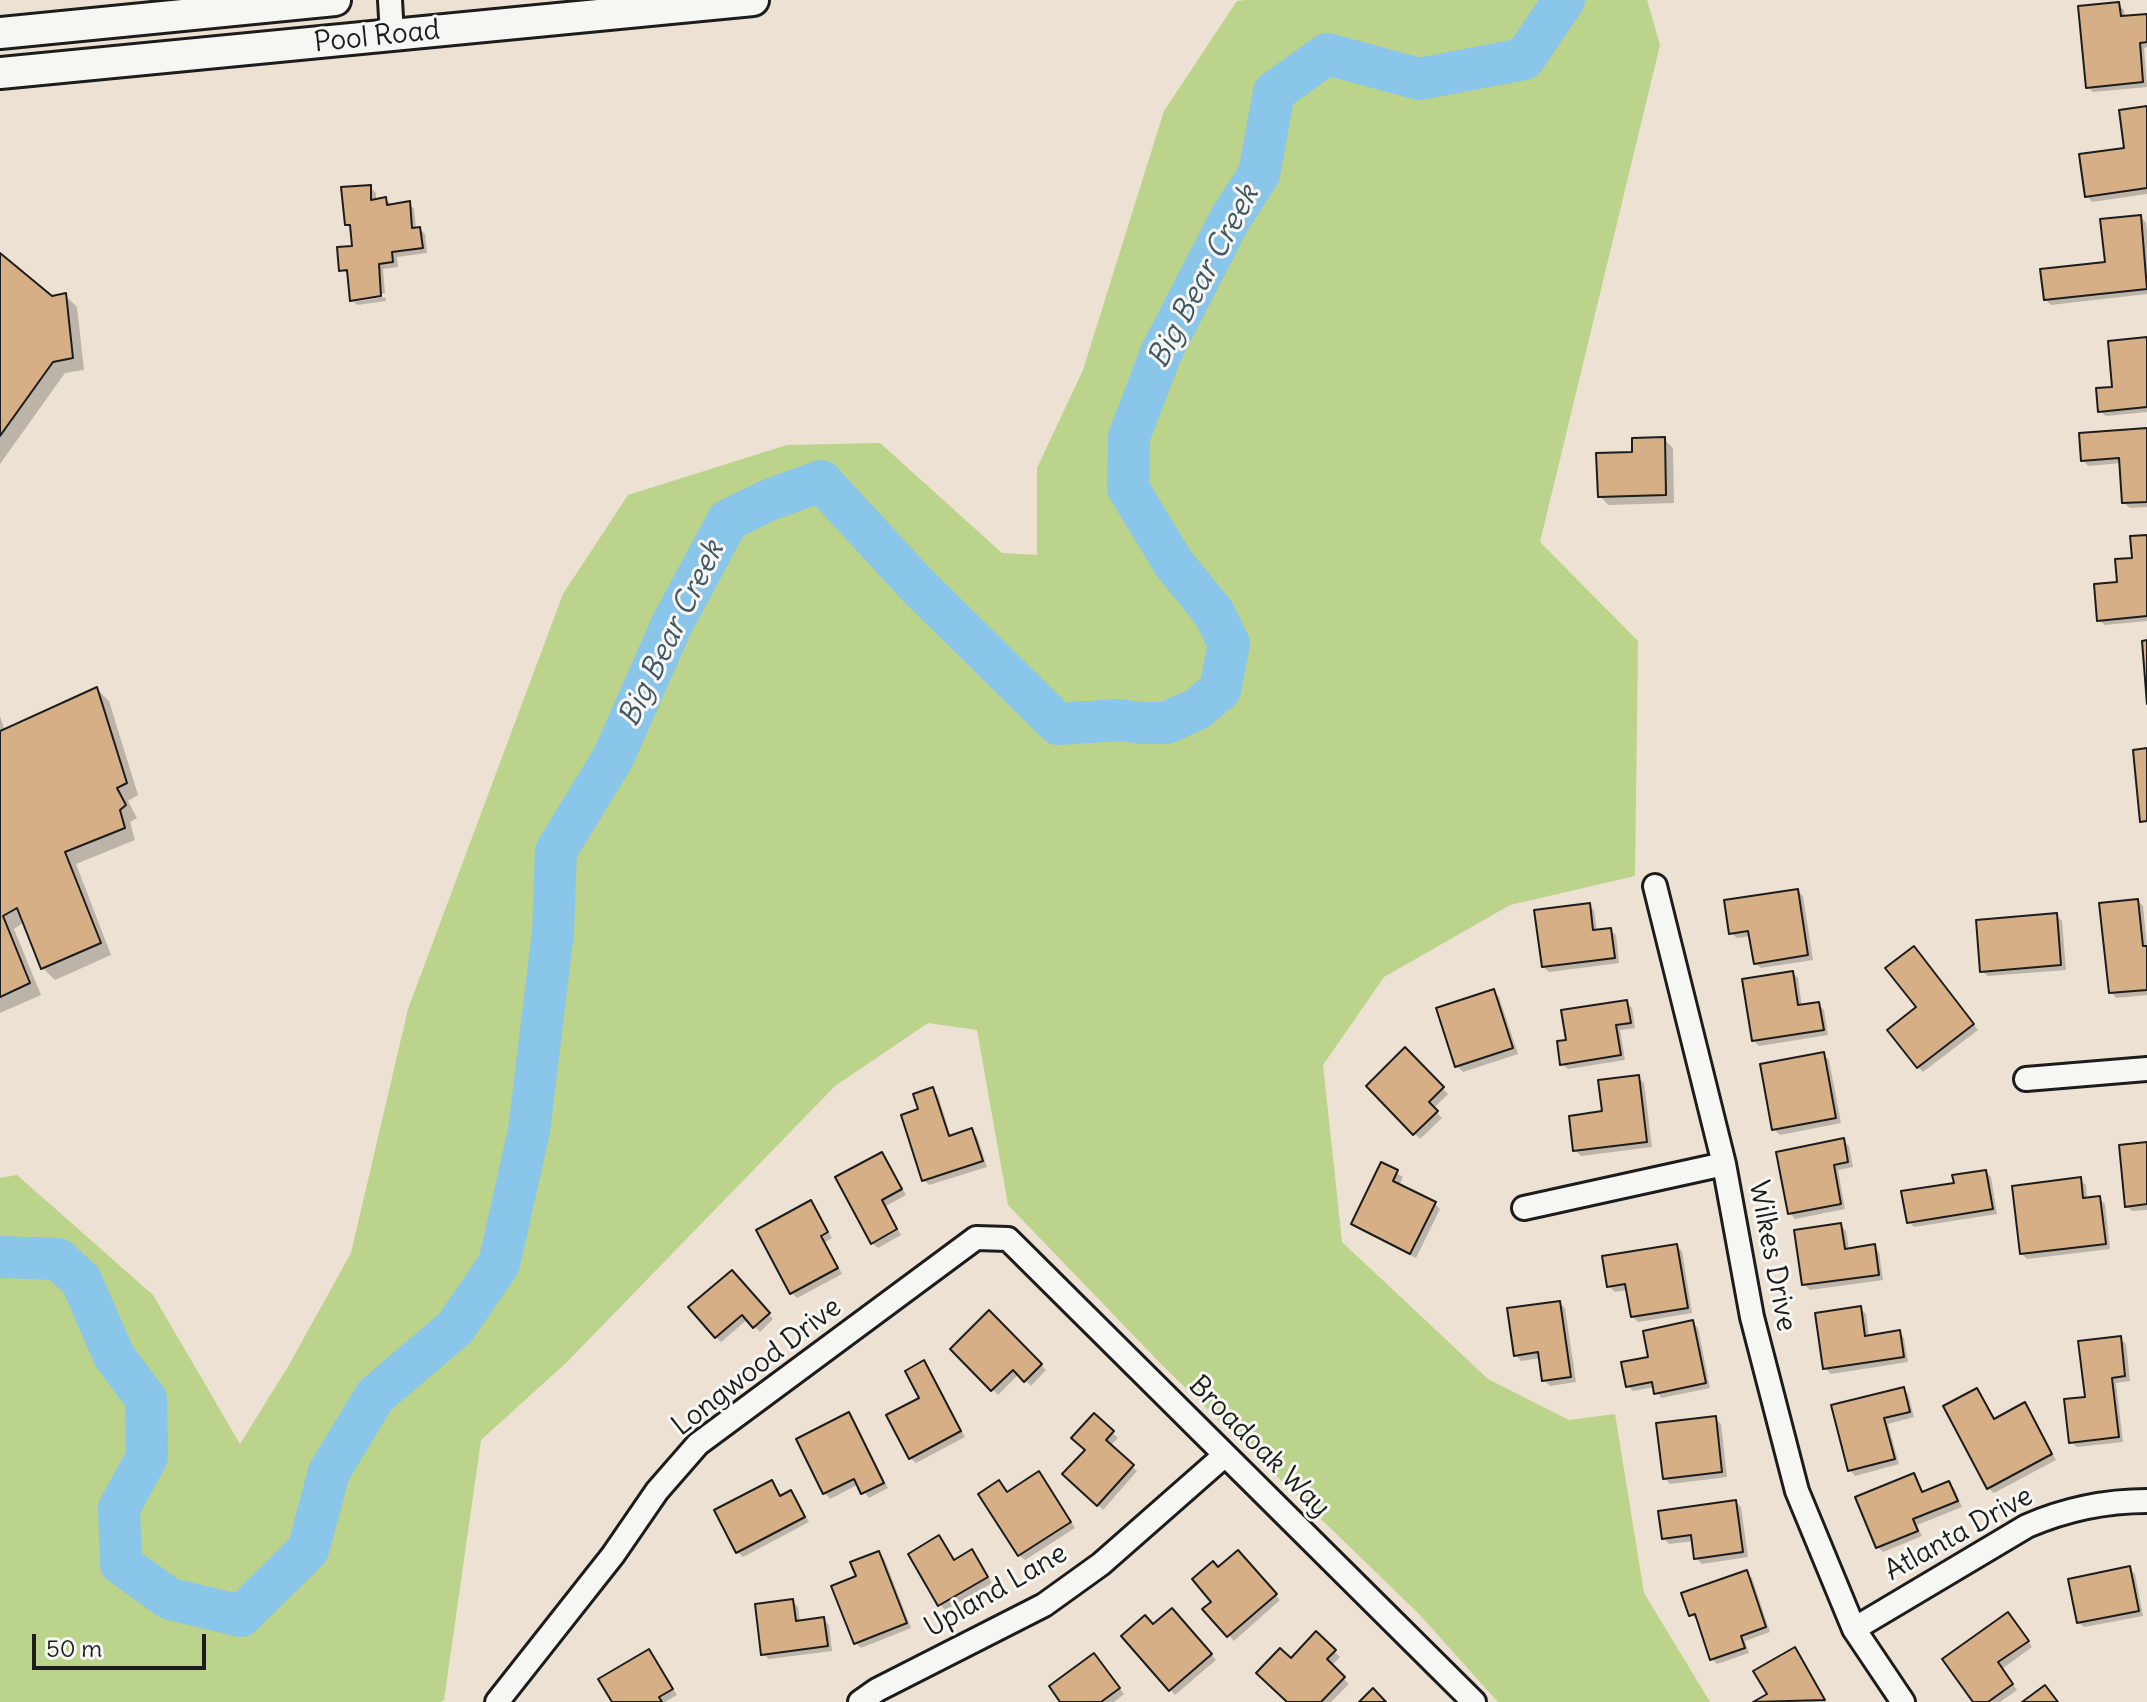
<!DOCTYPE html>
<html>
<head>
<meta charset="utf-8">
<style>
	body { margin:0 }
	#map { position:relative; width:2147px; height:1702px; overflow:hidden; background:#ece1d2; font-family:Delius,sans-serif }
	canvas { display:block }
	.scale { position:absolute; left:32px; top:1634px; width:174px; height:36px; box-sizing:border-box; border:4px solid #1c1c1c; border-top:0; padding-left:10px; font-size:24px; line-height:28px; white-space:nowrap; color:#1c1c1c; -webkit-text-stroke:6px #f6f6f2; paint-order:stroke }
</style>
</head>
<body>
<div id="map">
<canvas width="2147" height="1702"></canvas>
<div class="scale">50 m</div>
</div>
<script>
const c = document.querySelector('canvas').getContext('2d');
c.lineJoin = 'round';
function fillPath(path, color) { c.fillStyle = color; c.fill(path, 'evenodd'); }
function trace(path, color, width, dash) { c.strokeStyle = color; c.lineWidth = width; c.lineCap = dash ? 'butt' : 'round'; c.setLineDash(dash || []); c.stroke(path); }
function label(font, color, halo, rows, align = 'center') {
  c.font = font + ' Delius,sans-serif'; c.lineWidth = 6; c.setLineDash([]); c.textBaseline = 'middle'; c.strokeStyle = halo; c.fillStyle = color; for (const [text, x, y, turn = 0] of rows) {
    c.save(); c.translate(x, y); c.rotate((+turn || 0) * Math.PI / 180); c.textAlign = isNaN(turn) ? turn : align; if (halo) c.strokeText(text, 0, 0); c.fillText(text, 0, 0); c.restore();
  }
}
const green = new Path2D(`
	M1247,0H1647L1660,45L1540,542L1638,641L1635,876L1510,905L1384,977L1323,1065L1342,1242L1488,1379L1569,1420L1615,1414L1644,1593L1710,1702H1498L1419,1614L1164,1367L1008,1205L977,1030L928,1023L835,1086L566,1363L481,1440L444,1700L440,1702H0V1178L17,1175L153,1295L240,1444L289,1365L351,1253L408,1009L563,594L628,495L787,445L880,443L1002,553L1037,555V468L1083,370L1164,111L1237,1Z`);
const shadow = new Path2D(`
	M2118,4L2124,10L2125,18L2147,16V47L2144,48L2147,87L2093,92L2088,87Z
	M2147,108V194L2092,202L2087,196L2126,149Z
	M370,187L376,193V201L386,199L391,204H409L414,209L416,229H420L425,234L427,253L397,257L398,267L383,269L385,293L354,298V302L350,275L341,270L354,248L352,230L347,224Z
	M2141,217L2146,223L2147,231V294L2051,305L2045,299L2107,264Z
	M0,256L51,298L65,295L77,307L84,370L65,373L0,464Z
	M385,297L386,301L357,305L354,302Z
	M2147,339V412L2106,416L2100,411Z
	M2147,430V507L2130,508L2124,503L2121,463L2088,466L2083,460Z
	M1664,439L1673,448L1674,503L1608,505L1600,496L1634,454Z
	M2147,537V621L2105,625L2099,620Z
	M97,689L109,701L138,795L128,801L137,818L130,822L135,840L76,864L111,955L55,980L43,968L24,922L14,929L41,995L0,1013V716L5,731Z
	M1798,891L1803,896L1813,960L1761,968L1755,963L1751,936L1737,938L1731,933Z
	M2138,901L2143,906L2147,946V995L2116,998L2111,992Z
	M1589,905L1594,910L1597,932L1610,930L1616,935L1619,963L1549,972L1543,967Z
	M2056,915L2062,921L2066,970L1988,976L1982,971Z
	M1919,954L1978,1030L1923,1072L1918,1067Z
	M1793,973L1798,978L1802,1007L1818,1004L1824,1010L1828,1035L1759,1046L1753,1040Z
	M1493,991L1499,997L1518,1054L1463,1072L1457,1066Z
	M1626,1002L1632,1008L1635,1028L1620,1030L1625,1060L1568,1069L1562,1064L1568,1041Z
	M1405,1050L1448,1094L1433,1109L1442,1118L1420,1139L1369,1086Z
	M1823,1054L1829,1060L1841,1123L1780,1135L1774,1129Z
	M1638,1077L1644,1083L1652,1147L1581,1156L1575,1150L1605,1113Z
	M932,1090L938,1095L951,1137L971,1130L977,1136L987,1167L929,1185L924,1180Z
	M1843,1140L1849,1146L1853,1167L1838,1170L1845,1209L1795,1219L1790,1213Z
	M2147,1144V1210L2132,1211L2127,1206Z
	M882,1154L906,1195L886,1206L901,1235L878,1248L872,1243Z
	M1382,1164L1403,1177L1399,1186L1434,1203L1440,1209L1416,1258L1359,1229L1353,1224Z
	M1986,1172L1991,1177L1997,1214L1914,1227L1909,1222L1956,1185Z
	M2080,1180L2086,1185L2087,1200L2099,1198L2105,1204L2110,1249L2027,1259L2022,1254Z
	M811,1202L832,1238L825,1242L842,1274L797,1298L792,1293Z
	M1841,1225L1846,1231L1849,1250L1874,1247L1879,1252L1883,1280L1810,1290L1804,1284Z
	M1676,1246L1682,1251L1692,1313L1638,1322L1632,1316L1628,1290L1615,1292L1609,1286Z
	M737,1278L773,1319L760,1332L748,1319L721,1342L716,1337Z
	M1560,1303L1565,1308L1576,1382L1550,1386L1544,1380L1541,1358L1521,1361L1516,1355Z
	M1860,1308L1866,1314L1869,1337L1899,1332L1904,1338L1908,1362L1831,1374L1825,1368Z
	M989,1312L1046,1370L1031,1386L1019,1374L998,1395L953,1349Z
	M1693,1323L1698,1328L1710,1388L1661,1398L1655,1387L1633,1391L1628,1386L1650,1358Z
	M2120,1338L2126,1344L2130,1381L2116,1383L2123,1442L2077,1447L2071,1442L2087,1398Z
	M924,1363L929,1368L965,1437L916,1463L910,1458L922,1399Z
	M1903,1389L1908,1394L1914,1417L1888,1424L1899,1464L1855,1476L1850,1470Z
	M1977,1390L1996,1420L2024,1405L2056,1460L1994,1493L1988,1488Z
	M848,1415L854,1420L888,1488L869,1498L859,1484L830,1499L825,1493L798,1440Z
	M1094,1416L1118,1438L1110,1446L1137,1471L1103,1510L1065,1474L1087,1451Z
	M1715,1418L1721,1424L1727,1477L1670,1484L1665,1478Z
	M1913,1475L1924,1493L1949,1483L1954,1488L1962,1507L1917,1525L1922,1536L1883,1552L1878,1547Z
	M1044,1479L1075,1528L1025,1560L1019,1555L1008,1494Z
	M772,1482L782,1497L790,1493L796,1498L809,1522L743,1557L737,1552Z
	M1736,1502L1741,1507L1748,1557L1702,1564L1696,1558L1694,1541L1669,1544L1664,1538Z
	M939,1538L955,1562L972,1552L992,1583L945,1610L940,1604Z
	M878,1553L884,1558L911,1628L861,1648L856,1643L859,1577Z
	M1244,1558L1280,1600L1234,1641L1205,1609L1213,1602L1218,1570Z
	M2129,1568L2135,1574L2143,1616L2084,1627L2078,1622Z
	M1746,1572L1752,1578L1770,1632L1745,1641L1749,1653L1717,1664L1712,1659L1698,1620L1691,1615Z
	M792,1601L798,1607L800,1622L823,1619L829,1625L832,1651L769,1659L763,1654Z
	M1178,1616L1216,1660L1175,1695L1124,1636Z
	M2013,1619L2032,1647L2002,1669L2017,1690L2000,1702H1976Z
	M1316,1634L1340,1657L1331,1666L1349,1684L1331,1702H1290L1291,1660Z
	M1794,1650L1826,1702H1757L1770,1694Z
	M648,1651L677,1695L665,1702H614Z
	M1100,1661L1124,1694L1114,1702H1063Z`);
const river = new Path2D(`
	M0,1257L58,1259L81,1280L114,1356L146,1399L147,1457L119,1508L121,1564L170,1599L241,1616L308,1550L329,1472L375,1396L455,1328L499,1264L529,1131L553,932L556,851L613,758L672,624L728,520L769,500L821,481L917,585L1058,724L1119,720L1142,723H1166L1197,709L1220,690L1229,644L1214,613L1174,564L1128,488L1129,437L1161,353L1230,219L1259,174L1274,92L1327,54L1419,79L1524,59L1564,0`);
const building = new Path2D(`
	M2119,2L2121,16L2147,14V42L2140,43L2143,82L2086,88L2078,6Z
	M2147,106V188L2085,197L2079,154L2124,148L2119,110Z
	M371,185V200L386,197L387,205L410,201L412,228L420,227L423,248L392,252L393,262L379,264L381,296L350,301L347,270L339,271L337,247L352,246L350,225H345L341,187Z
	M2141,215L2147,289L2044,300L2040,269L2105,262L2100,219Z
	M0,253L52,296L66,293L73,358L53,362L0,436Z
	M2147,337V407L2098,412L2096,388L2112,387L2108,341Z
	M2147,428V502L2122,503L2119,458L2081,461L2079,433Z
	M1665,437L1666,495L1598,497L1596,453L1632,452V438Z
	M2147,535V616L2097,621L2094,584L2117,582L2115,559L2132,558L2130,536Z
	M2147,640V704L2142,641Z
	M97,687L127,783L117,788L126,805L120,810L125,828L65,852L101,943L41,969L17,908L3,916L30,983L0,997V731Z
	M2147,748V821L2140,822L2133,750Z
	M1798,889L1808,955L1754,964L1748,931L1729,934L1724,900Z
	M2138,899L2143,946H2147V990L2109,993L2099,903Z
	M1590,903L1593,930L1611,928L1615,958L1542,967L1534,910Z
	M2057,913L2061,965L1980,972L1976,920Z
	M1914,946L1974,1024L1917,1068L1887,1030L1916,1007L1885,968Z
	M1793,971L1798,1005L1819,1002L1824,1030L1752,1041L1742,979Z
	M1494,989L1513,1048L1455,1067L1436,1008Z
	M1627,1000L1631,1023L1616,1025L1621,1055L1560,1065L1557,1041L1566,1040L1561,1010Z
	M1405,1047L1444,1087L1429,1102L1438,1111L1413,1135L1366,1086Z
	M1824,1052L1836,1118L1772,1130L1760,1064Z
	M1639,1075L1647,1142L1573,1151L1569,1116L1602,1111L1598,1080Z
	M933,1087L949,1136L972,1128L983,1161L922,1181L901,1115L918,1109L913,1094Z
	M1844,1138L1848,1162L1834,1165L1841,1204L1788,1214L1776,1152Z
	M2147,1142V1204L2125,1207L2119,1145Z
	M882,1152L902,1189L882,1200L897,1229L871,1244L835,1177Z
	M1381,1162L1398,1170L1393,1181L1436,1202L1410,1254L1351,1224Z
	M1986,1170L1993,1209L1907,1223L1901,1191L1954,1183L1952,1175Z
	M2081,1177L2083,1198L2100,1196L2106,1244L2020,1254L2012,1186Z
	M811,1200L828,1232L821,1236L838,1268L790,1294L756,1230Z
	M1841,1223L1845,1249L1875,1244L1879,1275L1802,1285L1794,1230Z
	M1677,1244L1688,1308L1631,1317L1625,1284L1607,1287L1602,1256Z
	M732,1270L770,1313L753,1328L742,1315L715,1338L688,1307Z
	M1560,1301L1571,1377L1542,1381L1538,1352L1514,1356L1507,1308Z
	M1861,1306L1865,1336L1900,1330L1904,1357L1823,1369L1815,1313Z
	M989,1310L1042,1364L1024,1382L1013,1370L991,1391L950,1349Z
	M1693,1320L1706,1383L1654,1394L1652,1382L1626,1387L1621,1362L1648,1357L1643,1331Z
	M2121,1336L2125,1376L2112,1378L2119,1437L2069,1443L2064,1399L2085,1397L2078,1341Z
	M924,1360L961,1431L909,1459L886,1415L919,1398L905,1371Z
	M1904,1387L1910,1412L1884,1418L1895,1459L1848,1471L1831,1405Z
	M1977,1388L1994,1419L2025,1402L2052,1454L1987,1489L1943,1406Z
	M849,1412L884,1483L861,1494L854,1479L823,1494L796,1439Z
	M1094,1413L1114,1431L1106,1440L1134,1465L1097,1506L1062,1474L1085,1450L1071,1438Z
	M1716,1416L1722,1472L1663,1479L1656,1423Z
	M1039,1471L1071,1522L1018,1556L978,1494L999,1480L1007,1492Z
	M1914,1473L1922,1492L1949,1481L1958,1501L1913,1519L1918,1531L1876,1548L1855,1497Z
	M772,1480L780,1496L791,1490L805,1517L736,1553L714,1510Z
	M1736,1500L1743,1552L1694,1559L1691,1535L1662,1539L1658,1511Z
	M939,1535L954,1560L972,1549L988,1577L938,1606L908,1554Z
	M1238,1550L1277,1594L1227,1637L1202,1609L1211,1602L1192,1579L1213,1561L1218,1567Z
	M879,1551L907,1623L854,1644L831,1586L856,1576L850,1562Z
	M2130,1566L2139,1611L2077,1623L2068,1579Z
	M1747,1570L1766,1627L1741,1636L1745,1648L1710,1660L1695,1614L1689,1616L1681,1593Z
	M793,1599L796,1621L824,1617L828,1646L761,1655L755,1604Z
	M1172,1608L1212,1654L1169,1691L1121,1636L1145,1615L1153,1624Z
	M2008,1612L2029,1641L1998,1662L2013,1684L1988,1702H1973L1942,1659Z
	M1316,1631L1336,1650L1327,1659L1345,1677L1321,1702H1287L1256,1673L1280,1648L1291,1658Z
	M1795,1647L1825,1700L1753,1702L1767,1694L1753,1671Z
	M649,1649L673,1689L659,1697L662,1702H612L598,1679Z
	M1094,1653L1120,1688L1101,1702H1060L1049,1686Z
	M2045,1685L2058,1702H2022Z
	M1373,1688L1386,1702H1359Z`);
const street = new Path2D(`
	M390,0L392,35
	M1655,886L1724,1164L1752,1317L1797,1491L1854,1629L1903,1702
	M2026,1079L2147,1069
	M1524,1208L1724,1164
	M1854,1629L2027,1526C2064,1510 2106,1501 2147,1501
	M497,1702L613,1555L657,1491L698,1444L976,1238L1008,1239L1474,1702
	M860,1702L877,1690L1044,1605L1101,1564L1225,1455`);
const secondary = new Path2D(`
	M0,33L335,0
	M0,73L753,0`);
const streetNames = [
	["Pool Road",377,37,-6],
	["Wilkes Drive",1772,1256,79],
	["Longwood Drive",757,1367,-38],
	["Broadoak Way",1259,1447,45],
	["Atlanta Drive",1959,1534,-29],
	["Upland Lane",996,1591,-30]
];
const waterNames = [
	["Big Bear Creek",1204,277,-62],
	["Big Bear Creek",672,634,-64]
];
fillPath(green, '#bbd38a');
fillPath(shadow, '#0003');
trace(river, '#8ac5ea', 42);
fillPath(building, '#d6af87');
trace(building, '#1c1c1c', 2);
trace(street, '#1c1c1c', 28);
trace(secondary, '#1c1c1c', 36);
trace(street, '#f6f6f2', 22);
trace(secondary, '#f6f6f2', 30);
label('28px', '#1c1c1c', '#f6f6f2', streetNames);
label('italic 30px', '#425764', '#f6f6f2', waterNames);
</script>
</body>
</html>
